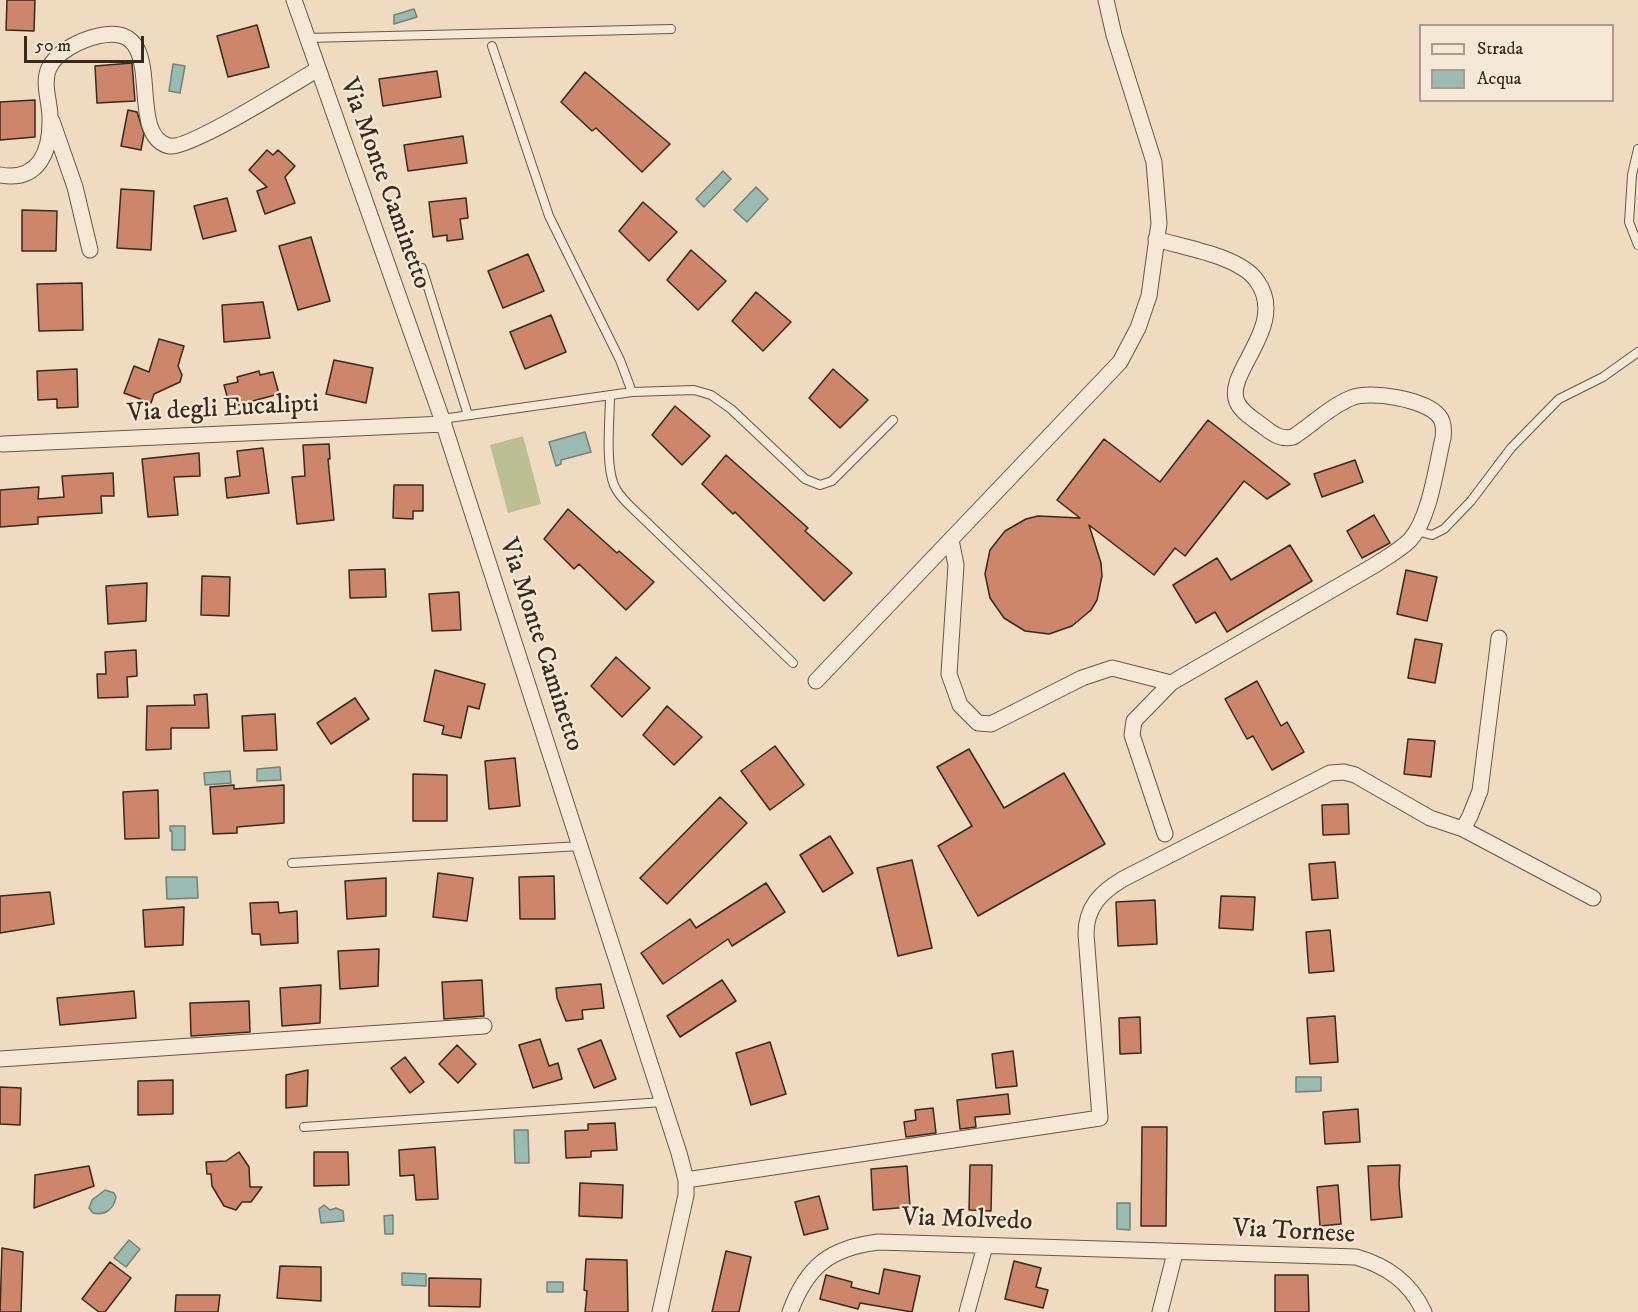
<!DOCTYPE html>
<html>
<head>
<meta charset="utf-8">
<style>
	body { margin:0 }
	#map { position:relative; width:1638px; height:1312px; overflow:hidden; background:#efdbc0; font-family:"IM FELL DW Pica",serif }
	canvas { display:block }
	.legend { position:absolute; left:1419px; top:24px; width:195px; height:78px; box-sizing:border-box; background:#f5e8d6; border:2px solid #a99c8c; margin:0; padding:8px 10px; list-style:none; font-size:18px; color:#38291e }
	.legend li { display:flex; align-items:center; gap:12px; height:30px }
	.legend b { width:30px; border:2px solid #a99c8c }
	.scale { position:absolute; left:24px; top:36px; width:120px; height:27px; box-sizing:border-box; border:3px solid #38291e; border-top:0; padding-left:8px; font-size:18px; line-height:21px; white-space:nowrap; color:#38291e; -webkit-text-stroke:4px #f5e8d6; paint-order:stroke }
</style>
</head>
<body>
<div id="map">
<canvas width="1638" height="1312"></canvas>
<ul class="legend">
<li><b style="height:8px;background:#f5e8d6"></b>Strada</li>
<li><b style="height:16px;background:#9abbb2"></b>Acqua</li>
</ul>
<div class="scale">50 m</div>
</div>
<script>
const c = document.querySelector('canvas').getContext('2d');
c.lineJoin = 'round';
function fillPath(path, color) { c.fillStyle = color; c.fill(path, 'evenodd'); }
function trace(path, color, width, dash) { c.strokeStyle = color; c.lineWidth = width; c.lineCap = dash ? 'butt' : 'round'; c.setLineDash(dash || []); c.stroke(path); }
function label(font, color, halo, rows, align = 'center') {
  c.font = font + ' "IM FELL DW Pica",serif'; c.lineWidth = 4.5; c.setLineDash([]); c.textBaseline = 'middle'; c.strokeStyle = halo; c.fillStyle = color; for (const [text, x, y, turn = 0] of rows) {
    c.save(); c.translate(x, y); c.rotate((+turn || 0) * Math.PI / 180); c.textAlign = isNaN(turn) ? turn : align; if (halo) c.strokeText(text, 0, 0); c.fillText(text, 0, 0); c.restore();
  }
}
const green = new Path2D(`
	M523,436L541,504L508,513L490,445Z`);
const water = new Path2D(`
	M414,9L417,17L394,24V15Z
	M173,64L185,66L180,93L169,91Z
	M723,171L731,179L704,207L696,199Z
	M756,187L768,199L747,222L734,210Z
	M585,432L591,452L561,460V464L556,466L549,442Z
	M280,767L281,780L257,781V769Z
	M230,771L231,783L205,785L204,773Z
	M170,826H185V850H172V831H170Z
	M166,877H197L198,898L167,899Z
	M1296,1077H1321V1091L1296,1092Z
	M514,1130H528L529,1163H515Z
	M105,1190L114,1193L116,1197C114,1209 105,1216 93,1213L89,1208L92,1200Z
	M1117,1203H1130V1230L1117,1229Z
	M324,1205L330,1210L336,1208L343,1211L344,1221L321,1223L319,1209Z
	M393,1215V1234H385L384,1216Z
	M129,1240L140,1249L126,1267L114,1258Z
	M402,1273L426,1274V1286L402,1285Z
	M547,1282H563V1292H547Z`);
const building = new Path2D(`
	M7,0H35L34,31L6,30Z
	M257,25L269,67L228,77L217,36Z
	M132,63L135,101L97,103L95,66Z
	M437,71L441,97L383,106L379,79Z
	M585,72L670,144L642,172L596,128L592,131L561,102Z
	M35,100V137L0,140V102Z
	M128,110L137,112L144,134L141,150L121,146Z
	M463,136L467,163L408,171L404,145Z
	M267,150L273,155L278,150L295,166L285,177L295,203L265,214L257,191L267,187L249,170Z
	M121,189L154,191L151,250L117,248Z
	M227,198L236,231L203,239L194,206Z
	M466,198L468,218L460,219L463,239L447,241V235L433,237L429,202Z
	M643,202L677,232L649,261L619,231Z
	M22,210L57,211L56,251H22Z
	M311,237L330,301L298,310L279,246Z
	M691,250L726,281L698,310L667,280Z
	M528,254L544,291L503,308L488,271Z
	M82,283L83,330L39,331L37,284Z
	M756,292L791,322L763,351L732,321Z
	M263,302L270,338L224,342L222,305Z
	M551,315L566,352L525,369L510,332Z
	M159,339L184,346L178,366L182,375L180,382L154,394L151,403L124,393L134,366L149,372Z
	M334,360L373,368L366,403L326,394Z
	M77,369L78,407L57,408V399L38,400L37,371Z
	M833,369L868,400L840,428L809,398Z
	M259,371L260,375L273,372L279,394L230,407L224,385L238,382L237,377Z
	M675,406L710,436L682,465L652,435Z
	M1208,420L1290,484L1267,499L1244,481L1185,556L1175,548L1154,575L1089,525L1101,563L1102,576L1097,600L1091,610L1072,626L1049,634L1025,631L1004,618L990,598L985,574L990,550L1005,531L1026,519L1038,516L1080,518L1057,500L1104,439L1160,482Z
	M329,444L330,459H328L334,520L297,524L292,477L305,476L303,445Z
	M263,448L269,493L227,498L225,478L240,476L237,451Z
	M199,453L200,476L174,477L178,515L148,517L142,459Z
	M726,455L808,528L805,531L852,573L824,601L735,512L733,514L702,484Z
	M1355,460L1363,482L1322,497L1314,474Z
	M113,473L114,496H101L102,513L38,517V524L0,527V490L39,487L38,499L64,497L62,476Z
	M394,485H423V511H413V519L393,518Z
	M568,509L617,553L619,551L654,582L626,610L579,564L574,569L544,539Z
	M1374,515L1390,543L1362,558L1347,531Z
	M1290,545L1312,581L1227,632L1215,612L1196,623L1173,585L1217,558L1231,580Z
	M385,569L386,597L350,598L349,570Z
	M1406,570L1437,577L1427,621L1397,614Z
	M202,576L230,577L229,616L201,615Z
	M147,583L146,621L108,624L106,586Z
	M459,592L461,630L432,631L429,594Z
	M1415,639L1442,644L1435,683L1408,678Z
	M136,650L137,676L127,677L128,697L98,698L97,674H106L105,652Z
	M616,657L650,688L622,717L591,686Z
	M435,670L485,684L479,709L468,706L461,738L442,734L444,726L424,721Z
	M1257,681L1281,726L1287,722L1304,752L1272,770L1253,736L1247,739L1225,699Z
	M207,694L209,728H171V749L146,750L147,706L195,705L194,695Z
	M355,698L369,719L331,744L317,723Z
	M667,706L702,737L674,765L643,735Z
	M275,714L277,750L244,751L242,716Z
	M1408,739L1435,741L1431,777L1404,774Z
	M775,746L804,785L770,810L741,771Z
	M969,749L1004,808L1064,773L1105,844L978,916L938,846L972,826L937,767Z
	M515,758L520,806L489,809L485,761Z
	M413,774L447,775V821H413Z
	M234,785V789L284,785V823L237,827V833L213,834L210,787Z
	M158,790L159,838L125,839L123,792Z
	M720,797L747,823L667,904L640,878Z
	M1348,804L1349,834L1323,835L1322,805Z
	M830,836L853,873L823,892L800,855Z
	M912,860L932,948L898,956L877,868Z
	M1335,862L1338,898L1312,900L1309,864Z
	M438,873L473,878L467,921L433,917Z
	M554,876L555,919H520L519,877Z
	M386,878V916L347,919L345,881Z
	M766,883L785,912L732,946L728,939L663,984L641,953L690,919L696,928Z
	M50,892L54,924L0,933V896Z
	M1221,896L1255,897L1253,930L1219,928Z
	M1155,900L1157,944L1118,946L1116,902Z
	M278,902L279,913L297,911L298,943L261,945L260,934H252L250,903Z
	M184,907L183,945L145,947L143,910Z
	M1330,930L1334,971L1309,973L1306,932Z
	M379,949L378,986L340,989L338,951Z
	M482,980L484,1016L444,1019L442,982Z
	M722,980L736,1001L680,1037L667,1016Z
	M601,984L604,1008L582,1010L583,1019L566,1021L557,998L556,988Z
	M321,985L320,1023L282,1026L280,988Z
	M134,991L136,1018L60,1025L57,998Z
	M249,1001L250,1032L191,1036L190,1003Z
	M1335,1016L1338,1062L1310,1064L1307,1018Z
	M1140,1017L1141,1053L1120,1054L1119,1018Z
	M540,1039L549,1066L558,1063L562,1079L533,1088L519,1045Z
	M601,1040L616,1079L594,1088L578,1049Z
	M770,1042L786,1094L751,1105L736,1053Z
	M457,1045L476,1064L458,1083L439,1064Z
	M1013,1051L1017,1086L996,1088L992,1054Z
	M405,1057L424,1082L410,1093L391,1068Z
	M308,1070L307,1106L286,1108V1075Z
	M173,1080V1114L138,1115V1081Z
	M0,1087L21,1088L20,1125L0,1124Z
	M1008,1094L1010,1114L975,1117L976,1127L960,1129L957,1100Z
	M933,1108L936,1133L906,1137L904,1122L916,1120L915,1110Z
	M1358,1109L1360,1142L1325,1144L1323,1112Z
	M615,1123L617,1150L591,1151V1157L566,1158L565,1131L588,1130V1124Z
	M1142,1127H1167L1166,1226H1141Z
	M435,1147L438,1199L416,1200L414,1175L400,1176L399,1150Z
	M239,1152L249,1167L250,1187H262L251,1202H242L236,1210L224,1206L212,1186L211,1174H207L206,1162L226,1161Z
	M314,1152H348L349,1185L314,1186Z
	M970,1165H992L991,1211L969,1210Z
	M1400,1165L1399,1184L1402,1217L1371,1220L1368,1166Z
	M89,1166L94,1186L34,1208L35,1175Z
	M907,1166L910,1207L873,1210L871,1169Z
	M580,1183L623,1185L622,1218L579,1216Z
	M1338,1185L1341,1224L1320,1226L1317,1187Z
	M819,1196L828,1229L804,1235L795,1202Z
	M2,1248L23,1252L21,1312H0Z
	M726,1251L751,1257L739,1312H712Z
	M586,1259L627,1260L628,1312H585L587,1291L584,1290Z
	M1014,1261L1041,1268L1036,1287L1048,1290L1043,1308L1005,1299Z
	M110,1262L131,1278L105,1312H99L82,1299Z
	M280,1266L321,1267V1301L277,1298Z
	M884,1269L920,1276L912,1312L860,1303L858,1309L820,1299L826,1275L852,1282L851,1287L879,1294Z
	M1275,1275H1308L1309,1312H1275Z
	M429,1278L481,1279L480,1307L429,1306Z
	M176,1295H220L218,1312H175Z`);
const service = new Path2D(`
	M307,38L671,29
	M492,46L549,216L620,360L632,392
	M1638,149L1632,175L1629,222L1638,245
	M422,268L468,415
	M610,395C610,419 605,463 614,485C617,492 622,498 628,504L793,663
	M442,419L632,392L694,390L711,395L731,409L805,479L820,485L832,481L893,420
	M1417,531L1432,535L1444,529L1471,501L1511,448L1559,399L1603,377L1638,352
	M292,863L580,846
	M304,1127L663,1102`);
const minor = new Path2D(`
	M294,0L442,419L679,1153L686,1180V1195L660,1312
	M52,121L75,187L90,250
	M0,175C39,182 51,151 50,117C50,102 42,83 49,68C57,51 81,40 98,36C173,19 122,134 169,146C188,150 295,83 318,69
	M1156,239C1185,248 1240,256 1257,281C1289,326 1224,372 1237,402C1242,413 1255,420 1264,427C1273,434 1281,440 1293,437C1312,425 1329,407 1351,398C1370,390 1425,399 1439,416C1444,422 1444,430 1443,438C1436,467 1430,518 1410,540C1400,550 1387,557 1375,565L1171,683
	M3,444L444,424
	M951,540L956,565L949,674L960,705L978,723L991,724L1082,678L1112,668L1171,683L1134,721L1132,735L1165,834
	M816,681L1120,362L1138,328L1149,296L1159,223L1154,162L1114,35L1106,0
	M1463,829L1470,816L1480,791L1499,638
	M0,1059L484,1026
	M686,1180L1100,1118L1086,934C1086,907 1101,892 1123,879L1330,773L1344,772L1355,775L1430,818L1463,829L1593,898
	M790,1312C807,1266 830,1248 878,1242L1356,1257C1387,1266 1410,1282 1424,1312
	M967,1312L985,1246
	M1160,1312L1175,1253`);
const streetNames = [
	["Via Monte Caminetto",384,184,70],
	["Via degli Eucalipti",223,410,-3],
	["Via Monte Caminetto",540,645,72],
	["Via Molvedo",967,1221,2],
	["Via Tornese",1294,1233,3]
];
fillPath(green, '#bcbf91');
fillPath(water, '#9abbb2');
trace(water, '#738177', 1.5);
fillPath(building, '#cd866a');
trace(building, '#38291e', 1.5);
trace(service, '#665646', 10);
trace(minor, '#665646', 17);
trace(service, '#f5e8d6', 8);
trace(minor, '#f5e8d6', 15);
label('26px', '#38291e', '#f5e8d6', streetNames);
</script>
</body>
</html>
